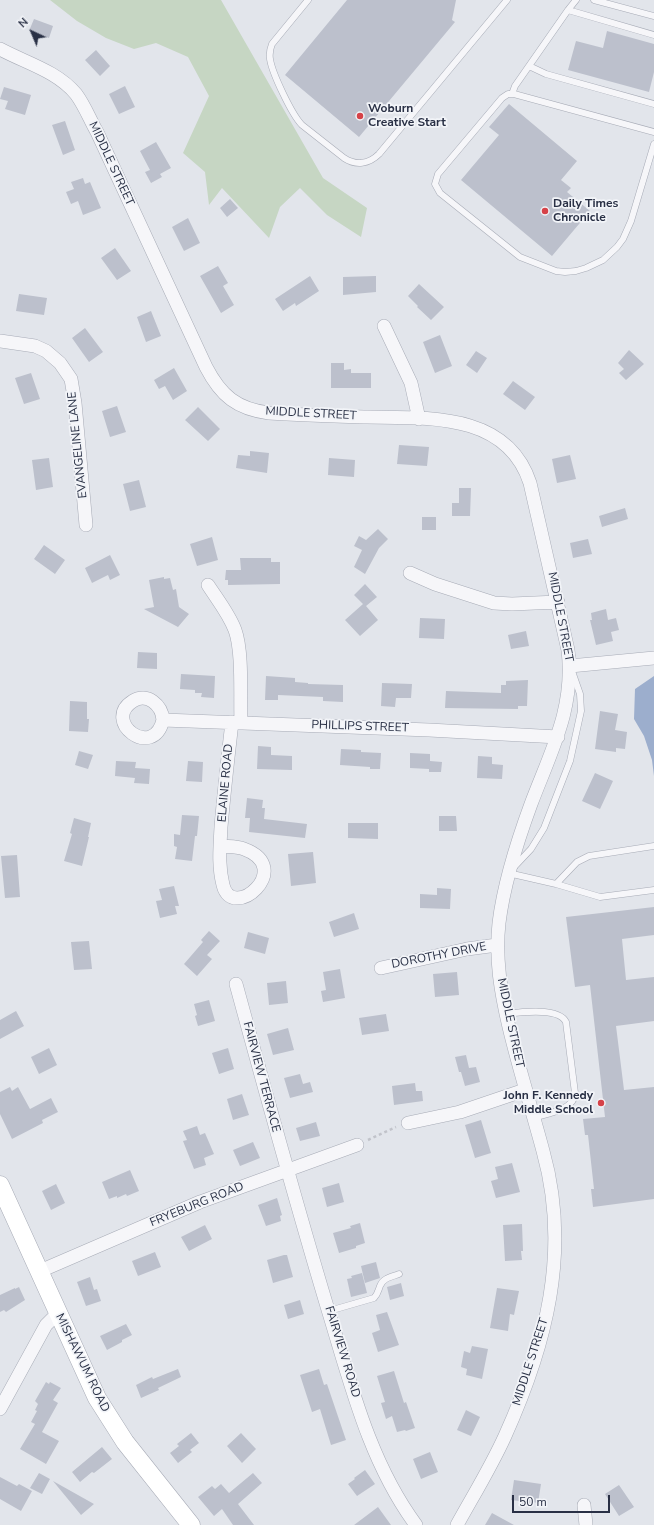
<!DOCTYPE html>
<html>
<head>
<meta charset="utf-8">
<style>
	body { margin:0 }
	#map { position:relative; width:654px; height:1525px; overflow:hidden; background:#e2e5eb; font-family:"Nunito Sans",sans-serif }
	canvas { display:block }
	.north { position:absolute; left:12px; top:12px; width:40px; height:40px; -webkit-text-stroke:3px #f2f4f8; paint-order:stroke; rotate:316deg; font-size:11px; font-weight:700; line-height:16px; text-align:center; color:#293045 }
	.north::after { content:''; display:block; margin:auto; width:14px; height:18px; background:#293045; clip-path:polygon(50% 0,100% 100%,50% 72%,0 100%) }
	.scale { position:absolute; left:512px; top:1495px; width:98px; height:18px; box-sizing:border-box; border:2px solid #293045; border-top:0; padding-left:5px; font-size:12px; line-height:14px; white-space:nowrap; color:#293045; -webkit-text-stroke:3px #f2f4f8; paint-order:stroke }
</style>
</head>
<body>
<div id="map">
<canvas width="654" height="1525"></canvas>
<div class="north">N</div>
<div class="scale">50 m</div>
</div>
<script>
const c = document.querySelector('canvas').getContext('2d');
c.lineJoin = 'round';
function fillPath(path, color) { c.fillStyle = color; c.fill(path, 'evenodd'); }
function trace(path, color, width, dash) { c.strokeStyle = color; c.lineWidth = width; c.lineCap = dash ? 'butt' : 'round'; c.setLineDash(dash || []); c.stroke(path); }
function label(font, color, halo, rows, align = 'center') {
  c.font = font + ' "Nunito Sans",sans-serif'; c.lineWidth = 3.5; c.setLineDash([]); c.textBaseline = 'middle'; c.strokeStyle = halo; c.fillStyle = color; for (const [text, x, y, turn = 0] of rows) {
    c.save(); c.translate(x, y); c.rotate((+turn || 0) * Math.PI / 180); c.textAlign = isNaN(turn) ? turn : align; if (halo) c.strokeText(text, 0, 0); c.fillText(text, 0, 0); c.restore();
  }
}
const green = new Path2D(`
	M50,0H221L323,178L367,208L361,237L327,215L300,188L280,207L269,238L222,188L209,205L205,172L183,153L209,96L188,57L156,43L134,49L106,38L77,21Z`);
const water = new Path2D(`
	M654,676V776L652,760L644,736L634,719L635,689Z`);
const building = new Path2D(`
	M347,0H456L452,20L455,22L359,137L285,75Z
	M34,19L53,26L49,38L29,31Z
	M607,31L654,44V72L649,92L568,70L576,41L603,48Z
	M96,50L110,66L100,76L85,60Z
	M125,86L135,107L119,114L109,94Z
	M4,87L31,95L25,115L5,109L8,101L0,99Z
	M509,104L577,161L561,180L571,188L567,192L590,211L552,256L461,180L499,135L489,127Z
	M65,121L75,150L63,155L52,125Z
	M156,142L171,168L160,174L162,177L151,183L145,172L150,170L140,151Z
	M83,178L85,184L90,182L101,208L83,215L78,201L71,204L66,192L74,189L71,182Z
	M230,199L238,208L227,217L220,208Z
	M188,218L200,243L184,251L172,227Z
	M115,248L131,271L117,280L101,258Z
	M218,266L228,283L223,286L234,305L221,313L200,276Z
	M310,276L319,291L296,306L295,303L283,311L275,299Z
	M376,276V292L343,295V277Z
	M419,284L444,307L431,320L417,307L418,306L408,296Z
	M19,294L47,298L44,315L16,311Z
	M151,311L161,336L146,342L137,317Z
	M85,328L103,352L89,362L72,338Z
	M440,335L452,366L435,373L423,342Z
	M629,350L644,364L626,380L619,373L624,369L618,363Z
	M476,351L487,358L477,373L466,365Z
	M331,363H344V370L351,369V373H371V388H331Z
	M174,368L187,391L173,400L165,386L159,389L154,380Z
	M31,373L40,399L24,404L15,378Z
	M513,381L535,397L525,410L503,394Z
	M117,406L126,432L110,437L102,411Z
	M198,407L220,429L208,441L185,420Z
	M399,445L429,447L427,466L397,464Z
	M250,451L269,453L267,473L236,468L238,455L250,456Z
	M570,455L576,479L557,483L552,459Z
	M49,458L53,487L36,490L32,460Z
	M329,458L355,460L354,477L328,475Z
	M139,480L146,507L130,511L123,484Z
	M459,488H471L470,516H452V503H459Z
	M625,508L628,519L602,527L599,516Z
	M422,517H436V530H422Z
	M378,529L388,539L379,548L365,574L354,567L362,550L354,546L359,536L366,540Z
	M212,537L218,560L197,566L190,544Z
	M588,539L592,554L573,558L570,543Z
	M44,545L65,560L55,574L34,559Z
	M110,555L120,575L110,580L108,575L92,583L85,568Z
	M240,558H271V562H280V584L228,585V580H225L226,570H241Z
	M164,577V579L170,578L173,590L176,589L179,607L189,614L178,627L144,609L154,607L149,580Z
	M365,584L377,597L366,606L378,620L360,636L345,620L363,604L354,595Z
	M606,609L608,620L616,618L619,630L611,632L613,641L596,645L590,620H592L591,613Z
	M420,618L445,619L444,639L419,638Z
	M526,631L529,646L511,649L508,635Z
	M138,652L157,653V669L137,668Z
	M181,674L215,676L214,698L201,697L202,693H195V690L180,689Z
	M266,676L295,678V682L308,683V684L343,685V702L323,701V697L278,695V700H265Z
	M528,680L527,706H518V709L445,708L446,691L501,693V685H506V681Z
	M382,683L412,684L411,698H396L395,707L381,706Z
	M70,701L87,702V719H89L88,732L69,731Z
	M600,711L618,714L615,730L627,732L625,749L616,748V752L595,749Z
	M258,746L271,747V755L292,756V770L257,769Z
	M341,749L361,750V752L381,753L380,769H370V767L340,765Z
	M79,751L93,755L88,769L75,765Z
	M410,753L430,754V761L442,762L441,772H429V769L410,768Z
	M478,756L492,757V764L503,765L502,779L477,778Z
	M116,761L136,762L135,768L150,769L149,784L134,783L135,778L115,776Z
	M188,761L203,762L202,782L186,781Z
	M595,773L613,781L600,809L582,801Z
	M247,798L263,800L262,808H265L264,819L307,824L305,838L249,832L250,818H245Z
	M182,815L199,816L197,836H195L192,861L175,859L177,847L174,846V834L180,835Z
	M439,816H456L457,831H439Z
	M74,818L91,823L88,837H89L82,866L64,861L72,834L70,833Z
	M348,823H378V839L348,838Z
	M313,852L316,883L291,886L288,854Z
	M17,855L20,897L5,898L1,856Z
	M174,886L179,906H175L177,914L160,918L156,901L162,900L159,889Z
	M437,888L451,889L450,909L420,908V894L437,895Z
	M654,907V935L622,939L626,980L654,977V1021L616,1026L624,1090L654,1087V1199L593,1207L591,1189H594L588,1135H585L583,1119L605,1117L590,985L575,987L566,917Z
	M354,913L359,929L334,937L329,922Z
	M209,931L220,941L207,955L212,959L197,976L184,964L203,942L201,940Z
	M248,932L269,938L265,954L244,948Z
	M89,941L92,969L74,970L71,942Z
	M340,969L345,998L323,1002L321,991L326,990L323,972Z
	M457,972L459,995L435,997L433,974Z
	M286,981L288,1003L269,1005L267,983Z
	M209,1000L215,1021L198,1026L195,1016L197,1015L194,1004Z
	M16,1011L24,1026L0,1039V1020Z
	M386,1014L389,1031L362,1035L359,1018Z
	M288,1028L294,1050L273,1055L267,1034Z
	M49,1048L57,1065L39,1074L31,1057Z
	M228,1048L234,1069L219,1074L212,1053Z
	M466,1055L469,1068L476,1067L480,1082L465,1086L461,1072H459L455,1057Z
	M300,1074L303,1084L310,1082L313,1092L290,1098L284,1078Z
	M415,1083L416,1091H422L423,1101L394,1105L392,1086Z
	M10,1087L12,1091L18,1087L30,1109L51,1098L58,1112L42,1120L43,1123L12,1139L0,1114V1092Z
	M242,1094L249,1115L233,1120L227,1099Z
	M481,1120L491,1153L475,1158L465,1125Z
	M316,1122L320,1136L300,1141L296,1128Z
	M197,1126L200,1135L205,1133L214,1154L204,1158L206,1165L194,1169L183,1141L187,1140L183,1131Z
	M253,1142L260,1158L240,1166L233,1150Z
	M512,1163L520,1192L496,1198L491,1181L498,1179L495,1167Z
	M130,1170L139,1191L127,1196L126,1194L117,1198V1196L109,1199L102,1182Z
	M339,1183L344,1202L327,1207L322,1188Z
	M56,1184L65,1203L51,1210L42,1191Z
	M277,1198L282,1215L280,1216L281,1221L266,1226L258,1205Z
	M360,1223L365,1243L356,1246V1248L339,1253L333,1233L351,1228L350,1226Z
	M522,1224L523,1251H521L522,1260L505,1261L503,1225Z
	M205,1225L212,1239L189,1251L181,1237Z
	M155,1252L161,1267L138,1276L132,1261Z
	M284,1255H287L293,1277L273,1283L267,1260Z
	M376,1262L380,1278L365,1283L361,1266Z
	M362,1273L367,1293L351,1297L347,1279L352,1278L351,1276Z
	M90,1277L94,1290L97,1289L101,1301L86,1306L77,1282Z
	M401,1283L404,1296L390,1300L387,1287Z
	M19,1287L25,1300L6,1312L4,1310L0,1312V1295L15,1288V1289Z
	M497,1288L519,1291L514,1315L510,1314L508,1331L490,1328Z
	M300,1300L304,1314L288,1319L284,1305Z
	M387,1312L399,1345L378,1352L372,1333L380,1330L376,1315Z
	M126,1324L132,1335L122,1340V1342L107,1350L100,1336Z
	M472,1346L488,1349L482,1379L466,1375L467,1369L461,1367L464,1351L470,1353Z
	M178,1369L181,1377L158,1388L159,1390L141,1398L136,1385L152,1377L153,1379Z
	M319,1369L324,1385L327,1384L346,1440L331,1445L320,1409L312,1412L300,1375Z
	M394,1371L404,1403L406,1402L415,1428L406,1431L405,1430L397,1432L392,1416L386,1419L381,1403L385,1402L377,1376Z
	M46,1382L49,1384L50,1382L61,1388L53,1400L58,1403L42,1432L59,1441L46,1464L20,1449L35,1424L31,1422L37,1411L35,1410L38,1404L35,1401Z
	M466,1410L480,1417L471,1436L457,1430Z
	M191,1433L199,1443L190,1450L192,1452L178,1463L170,1453L179,1446L177,1444Z
	M241,1433L256,1449L242,1463L227,1446Z
	M102,1447L112,1459L94,1473L92,1472L80,1482L72,1472Z
	M430,1452L438,1472L421,1479L413,1459Z
	M365,1470L375,1484L357,1496L348,1484L355,1479L354,1478Z
	M39,1473L50,1479L42,1494L30,1488Z
	M253,1473L262,1483L238,1504L254,1525H233L222,1509L214,1516L198,1497L212,1486L215,1489L221,1484L229,1493Z
	M0,1477L17,1486L19,1484L32,1491L21,1511L0,1499Z
	M514,1480L541,1484L538,1503L532,1502V1506L519,1505V1501L511,1500Z
	M53,1481L94,1504L81,1515Z
	M619,1485L634,1507L619,1516L605,1494Z
	M378,1507L391,1525H354Z
	M492,1513L514,1525H485Z`);
const path = new Path2D(`
	M368,1140L396,1127`);
const service = new Path2D(`
	M308,0L272,44C270,49 269,53 270,59C272,73 292,115 302,125L344,158C356,166 369,164 379,154L507,0
	M594,0L654,16
	M568,10L576,0
	M529,66L546,74L654,104
	M512,94L515,86L568,10L654,35
	M654,132L514,94H508L502,98L438,174L435,184L440,193L520,257L556,271L565,272L576,271L586,268L603,260L617,247L623,239L631,221L654,144
	M514,867L531,849L544,828L570,761L581,711L580,694L573,674
	M508,873L556,884L577,862L589,856L654,846
	M556,884L600,897L654,890
	M506,1014C521,1012 559,1007 566,1022L575,1093C575,1110 546,1114 533,1118
	M329,1311L374,1298C378,1294 378,1291 380,1286C383,1278 391,1277 399,1274`);
const minor = new Path2D(`
	M0,49C26,63 57,71 76,94C85,106 90,120 97,132L206,367C221,396 237,409 269,413C302,415 335,416 367,417C427,418 507,412 530,483L568,650C575,708 551,751 531,804C517,842 504,882 499,923C495,959 501,993 509,1027C519,1069 532,1110 543,1151C571,1251 546,1345 505,1436C491,1467 473,1496 457,1525
	M384,326L411,383L419,419
	M0,341L35,346L46,351L60,363L71,379L75,403L86,525
	M410,573L435,584L494,603L512,604L558,602
	M208,585C217,599 229,614 235,630C243,652 240,697 241,722
	M570,666L654,658
	M163,720C162,705 147,692 133,701C101,721 153,761 163,720L429,730L558,737
	M220,846C228,847 236,846 244,849C296,868 232,923 223,885C218,865 220,847 221,827C224,792 228,757 232,722
	M381,968L467,949L497,945
	M236,984C266,1094 296,1204 329,1313C351,1385 370,1463 416,1525
	M408,1123L460,1112L525,1090
	M40,1271L200,1202L357,1145
	M0,1409L46,1325L52,1319L59,1316
	M584,1505L586,1525`);
const secondary = new Path2D(`
	M0,1185L97,1398L125,1442L191,1525`);
const markers = [
	[360,116,4,"#d64248"],
	[545,211,4,"#d64248"],
	[601,1103,4,"#d64248"]
];
const poiNames = [
	["Woburn",368,109],
	["Creative Start",368,123],
	["Daily Times",553,204],
	["Chronicle",553,218],
	["John F. Kennedy",593,1096,"right"],
	["Middle School",593,1110,"right"]
];
const streetNames = [
	["MIDDLE STREET",111,164,65],
	["MIDDLE STREET",311,414,3],
	["EVANGELINE LANE",78,445,-96],
	["MIDDLE STREET",560,617,79],
	["PHILLIPS STREET",360,727,2],
	["ELAINE ROAD",226,783,-85],
	["DOROTHY DRIVE",439,956,-11],
	["MIDDLE STREET",510,1023,78],
	["FAIRVIEW TERRACE",261,1077,75],
	["FRYEBURG ROAD",197,1205,-22],
	["FAIRVIEW ROAD",342,1352,73],
	["MIDDLE STREET",531,1362,-72],
	["MISHAWUM ROAD",82,1363,64]
];
fillPath(green, '#c6d6c3');
fillPath(water, '#9caecd');
fillPath(building, '#bcc0cc');
trace(service, '#a7abb6', 7);
trace(minor, '#a7abb6', 14);
trace(secondary, '#a7abb6', 19);
trace(path, '#c1c3ca', 2.5, [3, 3]);
trace(service, '#f6f6f9', 6);
trace(minor, '#f6f6f9', 13);
trace(secondary, '#fff', 18);
for (const [x, y, r, color] of markers) { const dot = new Path2D(); dot.arc(x, y, r, 0, 2 * Math.PI); c.fillStyle = color; c.fill(dot); trace(dot, '#f2f4f8', 1.5); }
label('bold 12px', '#293045', '#f2f4f8', poiNames, 'left');
label('12px', '#293045', '#f2f4f8', streetNames);
</script>
</body>
</html>
